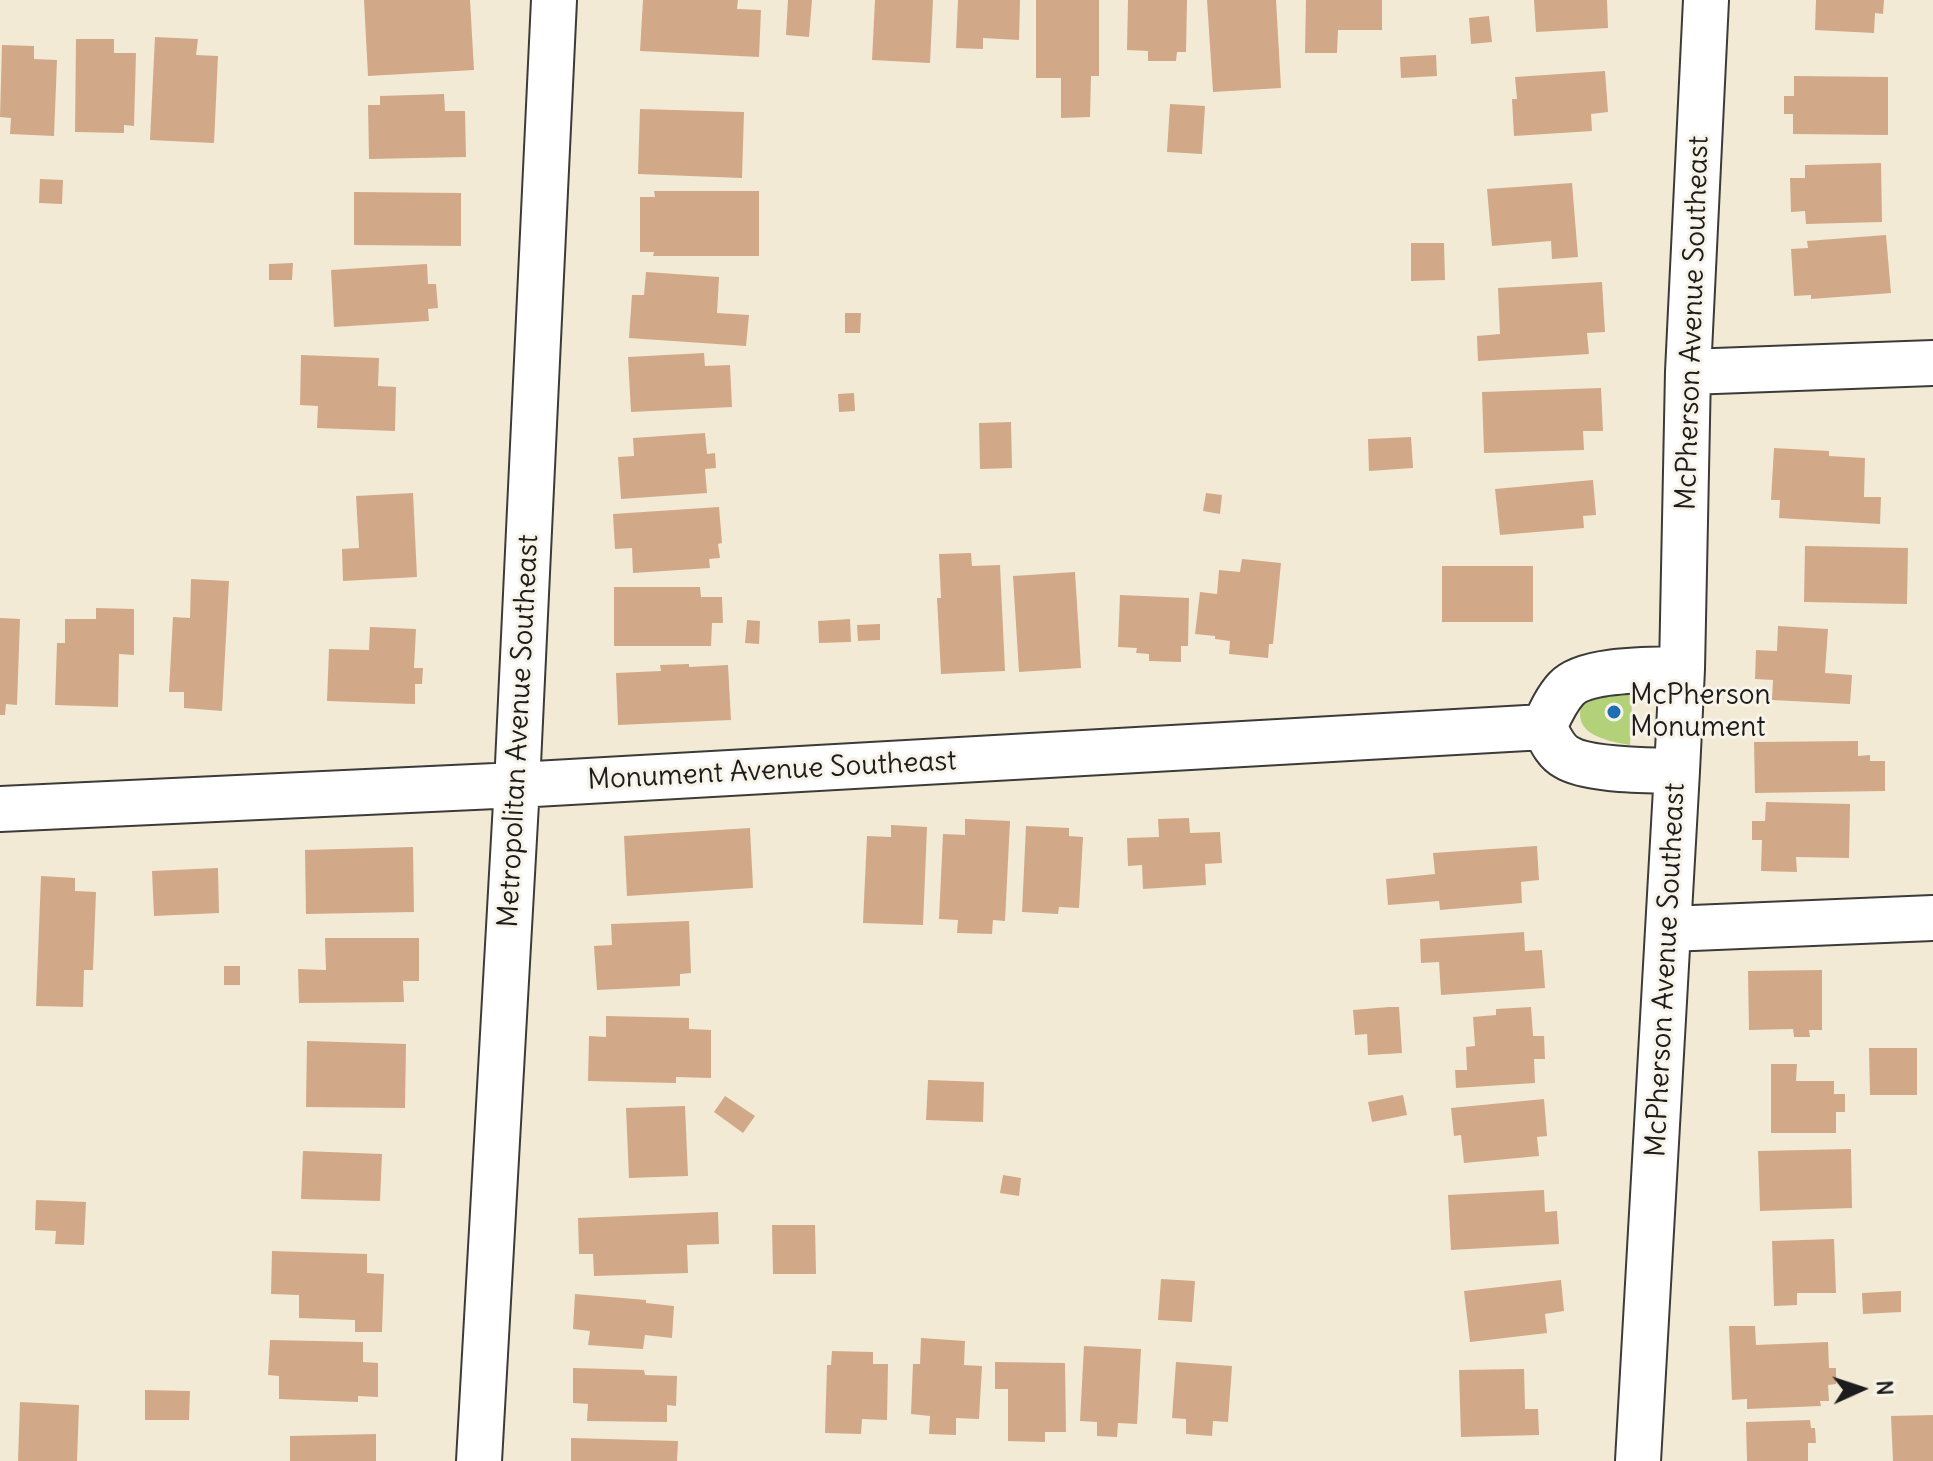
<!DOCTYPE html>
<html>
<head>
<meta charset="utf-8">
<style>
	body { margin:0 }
	#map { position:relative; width:1933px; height:1461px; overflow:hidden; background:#f2ead5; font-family:Delius,sans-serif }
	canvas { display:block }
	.north { position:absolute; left:1821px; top:1349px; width:80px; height:80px; -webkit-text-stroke:6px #f7f3e8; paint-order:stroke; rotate:87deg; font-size:22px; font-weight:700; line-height:32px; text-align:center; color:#1c1c1c }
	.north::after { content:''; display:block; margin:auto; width:28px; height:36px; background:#1c1c1c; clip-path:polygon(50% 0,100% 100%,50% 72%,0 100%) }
</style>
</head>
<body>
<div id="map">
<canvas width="1933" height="1461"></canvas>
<div class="north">N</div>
</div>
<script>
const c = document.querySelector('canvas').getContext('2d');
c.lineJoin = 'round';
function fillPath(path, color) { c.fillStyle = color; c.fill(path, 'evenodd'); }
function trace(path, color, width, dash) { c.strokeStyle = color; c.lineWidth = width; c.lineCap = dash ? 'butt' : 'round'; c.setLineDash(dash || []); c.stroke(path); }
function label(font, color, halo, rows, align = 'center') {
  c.font = font + ' Delius,sans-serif'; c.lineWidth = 6; c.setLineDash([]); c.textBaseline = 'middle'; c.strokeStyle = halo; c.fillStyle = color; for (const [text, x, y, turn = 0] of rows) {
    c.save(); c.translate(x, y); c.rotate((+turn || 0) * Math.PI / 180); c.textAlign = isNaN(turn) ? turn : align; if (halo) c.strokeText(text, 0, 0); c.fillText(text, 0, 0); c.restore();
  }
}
const green = new Path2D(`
	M1633,680L1630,745C1602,740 1567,733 1585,696Z`);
const building = new Path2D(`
	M364,0H470L474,70L368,76Z
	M643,0H738L737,9L761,10L759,57L640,51Z
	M788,0H812L809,37L786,35Z
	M875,0H933L930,63L872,60Z
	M958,0H1020L1019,40L983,38V49L956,48Z
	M1036,0H1099V76H1091L1090,117L1061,118V78H1036Z
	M1128,0H1187L1186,52H1177L1176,61H1148V51L1127,50Z
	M1207,0H1276L1281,88L1213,92Z
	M1306,0H1382V30H1338L1337,53H1305Z
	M1534,0H1607L1608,28L1536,32Z
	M1816,0H1884L1883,14L1875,13L1874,33L1815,30Z
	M1489,16L1492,42L1471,44L1469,18Z
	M155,37L198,39L196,55L218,56L214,143L150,140Z
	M76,39H114V53H136L134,126L124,125V133L75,132Z
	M2,45L34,46V59L57,60L54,136L10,134L11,118L0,117Z
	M1436,55L1437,76L1401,78L1400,57Z
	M1605,71L1608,112L1591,114L1592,131L1514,136L1512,99H1517L1515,77Z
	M1794,76L1888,77V135L1793,134V114H1784V96H1794Z
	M444,94L445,111H465L466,157L369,159L368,105H380V96Z
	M1170,104L1205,106L1202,154L1167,152Z
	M640,109L744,112L742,178L638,174Z
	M1881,163L1882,222L1806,224L1805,211L1791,212L1790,178H1805V165Z
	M40,179L63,180L62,204L39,203Z
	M1572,183L1578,257L1552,259L1551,241L1492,246L1487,189Z
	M654,191H759V256H653L654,252H640V197H655Z
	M354,192L461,193V246L354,245Z
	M1886,235L1891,293L1811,299V295L1794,296L1791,249L1808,248L1807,241Z
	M1411,243H1444L1445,280L1411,281Z
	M293,263L292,280H269V264Z
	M427,264L428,284H436L438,308L428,309L429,321L334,327L331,270Z
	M646,272L719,277L717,313L749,315L746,346L629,338L632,295H644Z
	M1602,282L1605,332L1587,333L1589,354L1478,361L1477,336L1500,334L1498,288Z
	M845,313H861L860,333H845Z
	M704,353L705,366L730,365L732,407L631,412L628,357Z
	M301,355L379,358L378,386L396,387L395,431L317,428L318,406L300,405Z
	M1601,388L1603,431H1583L1584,450L1484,453L1482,392Z
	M854,393L855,411L839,412L838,394Z
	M1011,422L1012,468L980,469L979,423Z
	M705,433L707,454L715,453L716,468L705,469L707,493L621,499L618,457L634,456L633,438Z
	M1411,437L1413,468L1369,471L1368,439Z
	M1774,448L1829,451V456L1865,458L1864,497H1881L1880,524L1779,518L1780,500H1771Z
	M1593,480L1596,515L1583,516L1584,528L1500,535L1495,489Z
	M413,493L417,577L343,581L342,549L359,548L356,496Z
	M1206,493L1222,495L1220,514L1203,511Z
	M719,507L722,543L718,544L720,558L709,559L710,568L633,573L632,548L615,549L613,514Z
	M1805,546L1908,548L1907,604L1804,602Z
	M971,553L972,566L1000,565L1005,671L941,674L937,598H941L939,554Z
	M1242,559L1281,563L1273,644H1269L1268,658L1229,654L1230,641L1215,639V636L1195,634L1200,592L1217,594L1219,570L1240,572Z
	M1442,566H1533V622H1442Z
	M1075,572L1081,668L1019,672L1013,576Z
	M191,579L229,581L222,711L184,708V692H169L173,617L190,618Z
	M614,587H700L701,597H722L723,623H712L711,646H614Z
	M1120,595L1189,598L1188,646H1181V662L1149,661V654L1136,653L1137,648L1118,647Z
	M96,608L134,609V655L119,654L118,707L55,705L57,643H65V619H96Z
	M0,618L20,619L17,705L6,704L5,715H0Z
	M850,619L851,642L819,643L818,621Z
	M747,620L760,621L759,644L745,643Z
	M880,624V640L858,641L857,625Z
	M1778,626L1828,629L1825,673L1852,675L1850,704L1772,700L1773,680L1755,679L1756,650L1777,651Z
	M370,627L416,629L414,668H423L422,684H415V704L327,701L329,649L369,650Z
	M689,664V667L728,665L731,720L618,725L616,673L661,671L660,665Z
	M1858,741V756L1870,755V761H1885V791L1755,793L1754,742Z
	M1766,802L1850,804L1849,858L1796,857L1797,872L1761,871L1762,840H1752V821H1765Z
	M1189,818L1190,833L1220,832L1222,863L1205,864L1206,885L1143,889L1142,865L1128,866L1127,838L1159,837L1158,819Z
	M965,819L1010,821L1005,921L993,920L992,934L957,933L958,920L939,919L943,834L965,835Z
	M891,825L927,827L923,925L863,923L867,836L891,837Z
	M1026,826L1069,828V836L1083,837L1079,908L1059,907L1058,914L1022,912Z
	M750,828L753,888L627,896L624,836Z
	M1537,846L1539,880L1521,882L1522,903L1440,910L1439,901L1388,905L1386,879L1435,874L1433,853Z
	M413,847L414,912L306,914L305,850Z
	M218,868L219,913L154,916L152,871Z
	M41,876L75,878V891L96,892L93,970H84L83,1007L36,1006Z
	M689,921L691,973L680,974V986L597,990L594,946L612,945L611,924Z
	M1524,932L1525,951L1542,950L1545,988L1441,995L1439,962L1421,963L1420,939Z
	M325,938H419V981H403L404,1002L299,1003L298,969L326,970Z
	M224,966H240V985H224Z
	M1822,970V1030H1809L1810,1037H1794L1793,1029L1749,1030L1748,971Z
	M1389,1007H1399L1402,1053L1368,1055L1367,1034L1355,1035L1353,1010Z
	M1531,1007L1533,1036H1544L1545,1059H1534L1535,1083L1456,1088L1455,1070H1467L1466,1047L1475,1046L1473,1017L1496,1015V1009Z
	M606,1016L689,1018V1029L711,1030V1078L676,1077V1083L588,1081L589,1036L606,1037Z
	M307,1041L406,1044L405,1108L306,1107Z
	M1869,1048H1917V1095H1870Z
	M1771,1064H1797L1796,1081H1834V1094H1845V1112H1836V1133H1771Z
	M928,1080L984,1082L983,1122L926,1120Z
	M1403,1095L1407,1115L1372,1122L1368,1102Z
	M725,1096L755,1116L743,1133L714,1112Z
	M1544,1099L1547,1136L1537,1137L1539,1156L1464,1163L1461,1135L1454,1136L1451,1108Z
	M685,1106L688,1176L629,1178L626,1108Z
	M1851,1149L1852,1208L1760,1211L1758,1151Z
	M303,1151L382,1154L380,1201L301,1199Z
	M1003,1175L1021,1178L1019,1196L1000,1193Z
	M1544,1190L1545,1212L1557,1211L1559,1244L1451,1250L1448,1195Z
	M36,1200L86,1202L84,1245L55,1244L56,1231L35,1230Z
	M718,1212L719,1244L687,1245L688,1273L594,1276L593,1254H579L578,1218Z
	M772,1225H815L816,1274H773Z
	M1834,1239L1836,1293H1797V1305L1774,1306L1772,1241Z
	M272,1251L367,1254V1273L384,1274L382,1332H355V1320L299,1318V1295L271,1294Z
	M1161,1279L1195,1281L1192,1322L1158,1320Z
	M1561,1280L1564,1311L1545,1314L1547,1333L1470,1342L1464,1291Z
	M1901,1291V1312L1863,1314L1862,1293Z
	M575,1294L646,1300V1303L674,1306L672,1338L645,1335L643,1349L588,1345L590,1331L573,1329Z
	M1729,1326H1755L1756,1345L1828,1342L1829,1368H1836V1384L1828,1385L1829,1401H1820L1821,1406L1747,1409V1399L1732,1400Z
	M921,1338L965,1341L964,1365L982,1366L979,1419L956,1418V1435L929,1434L930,1416L911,1414L913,1364H920Z
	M270,1340L363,1342V1362L378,1363V1397L358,1396V1402L279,1399V1376L268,1375Z
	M1084,1346L1141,1349L1137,1424L1118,1423L1117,1437L1097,1436V1422L1080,1421Z
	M832,1351L873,1352V1364H888L887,1420L862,1419L861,1434L825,1433L827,1365H831Z
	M995,1362L1065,1363L1066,1432H1045V1442L1008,1441V1389H995Z
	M1176,1362L1232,1366L1228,1422L1213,1421L1212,1436L1186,1434V1419L1172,1418Z
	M573,1368L644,1370L645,1375L677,1376L676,1406L667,1405V1422L587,1421L588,1404L573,1403Z
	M1524,1369L1525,1409H1538L1539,1435L1461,1437L1459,1370Z
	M145,1390L190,1391L189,1420H145Z
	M20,1402L79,1405L77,1461H18Z
	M1933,1415V1461H1893L1891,1416Z
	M1810,1420L1811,1428H1815L1816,1443H1808V1461H1747L1746,1422Z
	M376,1434V1461H290V1436Z
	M571,1438L678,1441L677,1461H571Z`);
const minor = new Path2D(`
	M1688,372L1933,363
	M1544,727C1550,714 1556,700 1566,689C1585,668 1653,670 1682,669
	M1544,727C1550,738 1555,751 1566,757C1588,771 1650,770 1677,771
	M0,809L517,785L1544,727
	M1669,929L1933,918
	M479,1461L517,785L554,0
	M1638,1461L1677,771L1682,669L1688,372L1706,0`);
const markers = [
	[1614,712,8,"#1f6fb2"]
];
const streetNames = [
	["McPherson Avenue Southeast",1693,323,-88],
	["Metropolitan Avenue Southeast",519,731,-87],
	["Monument Avenue Southeast",772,771,-3],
	["McPherson Avenue Southeast",1666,970,-87]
];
const poiNames = [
	["McPherson",1630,696],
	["Monument",1630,728]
];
fillPath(green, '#b3d178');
fillPath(building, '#d2a988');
trace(minor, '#3c3b38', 48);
trace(minor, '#fff', 44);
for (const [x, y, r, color] of markers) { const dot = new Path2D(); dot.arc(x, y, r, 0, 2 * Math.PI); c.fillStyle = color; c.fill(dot); trace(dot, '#f7f3e8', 3); }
label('28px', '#1c1c1c', '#f7f3e8', streetNames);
label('28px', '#1c1c1c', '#f7f3e8', poiNames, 'left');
</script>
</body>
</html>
